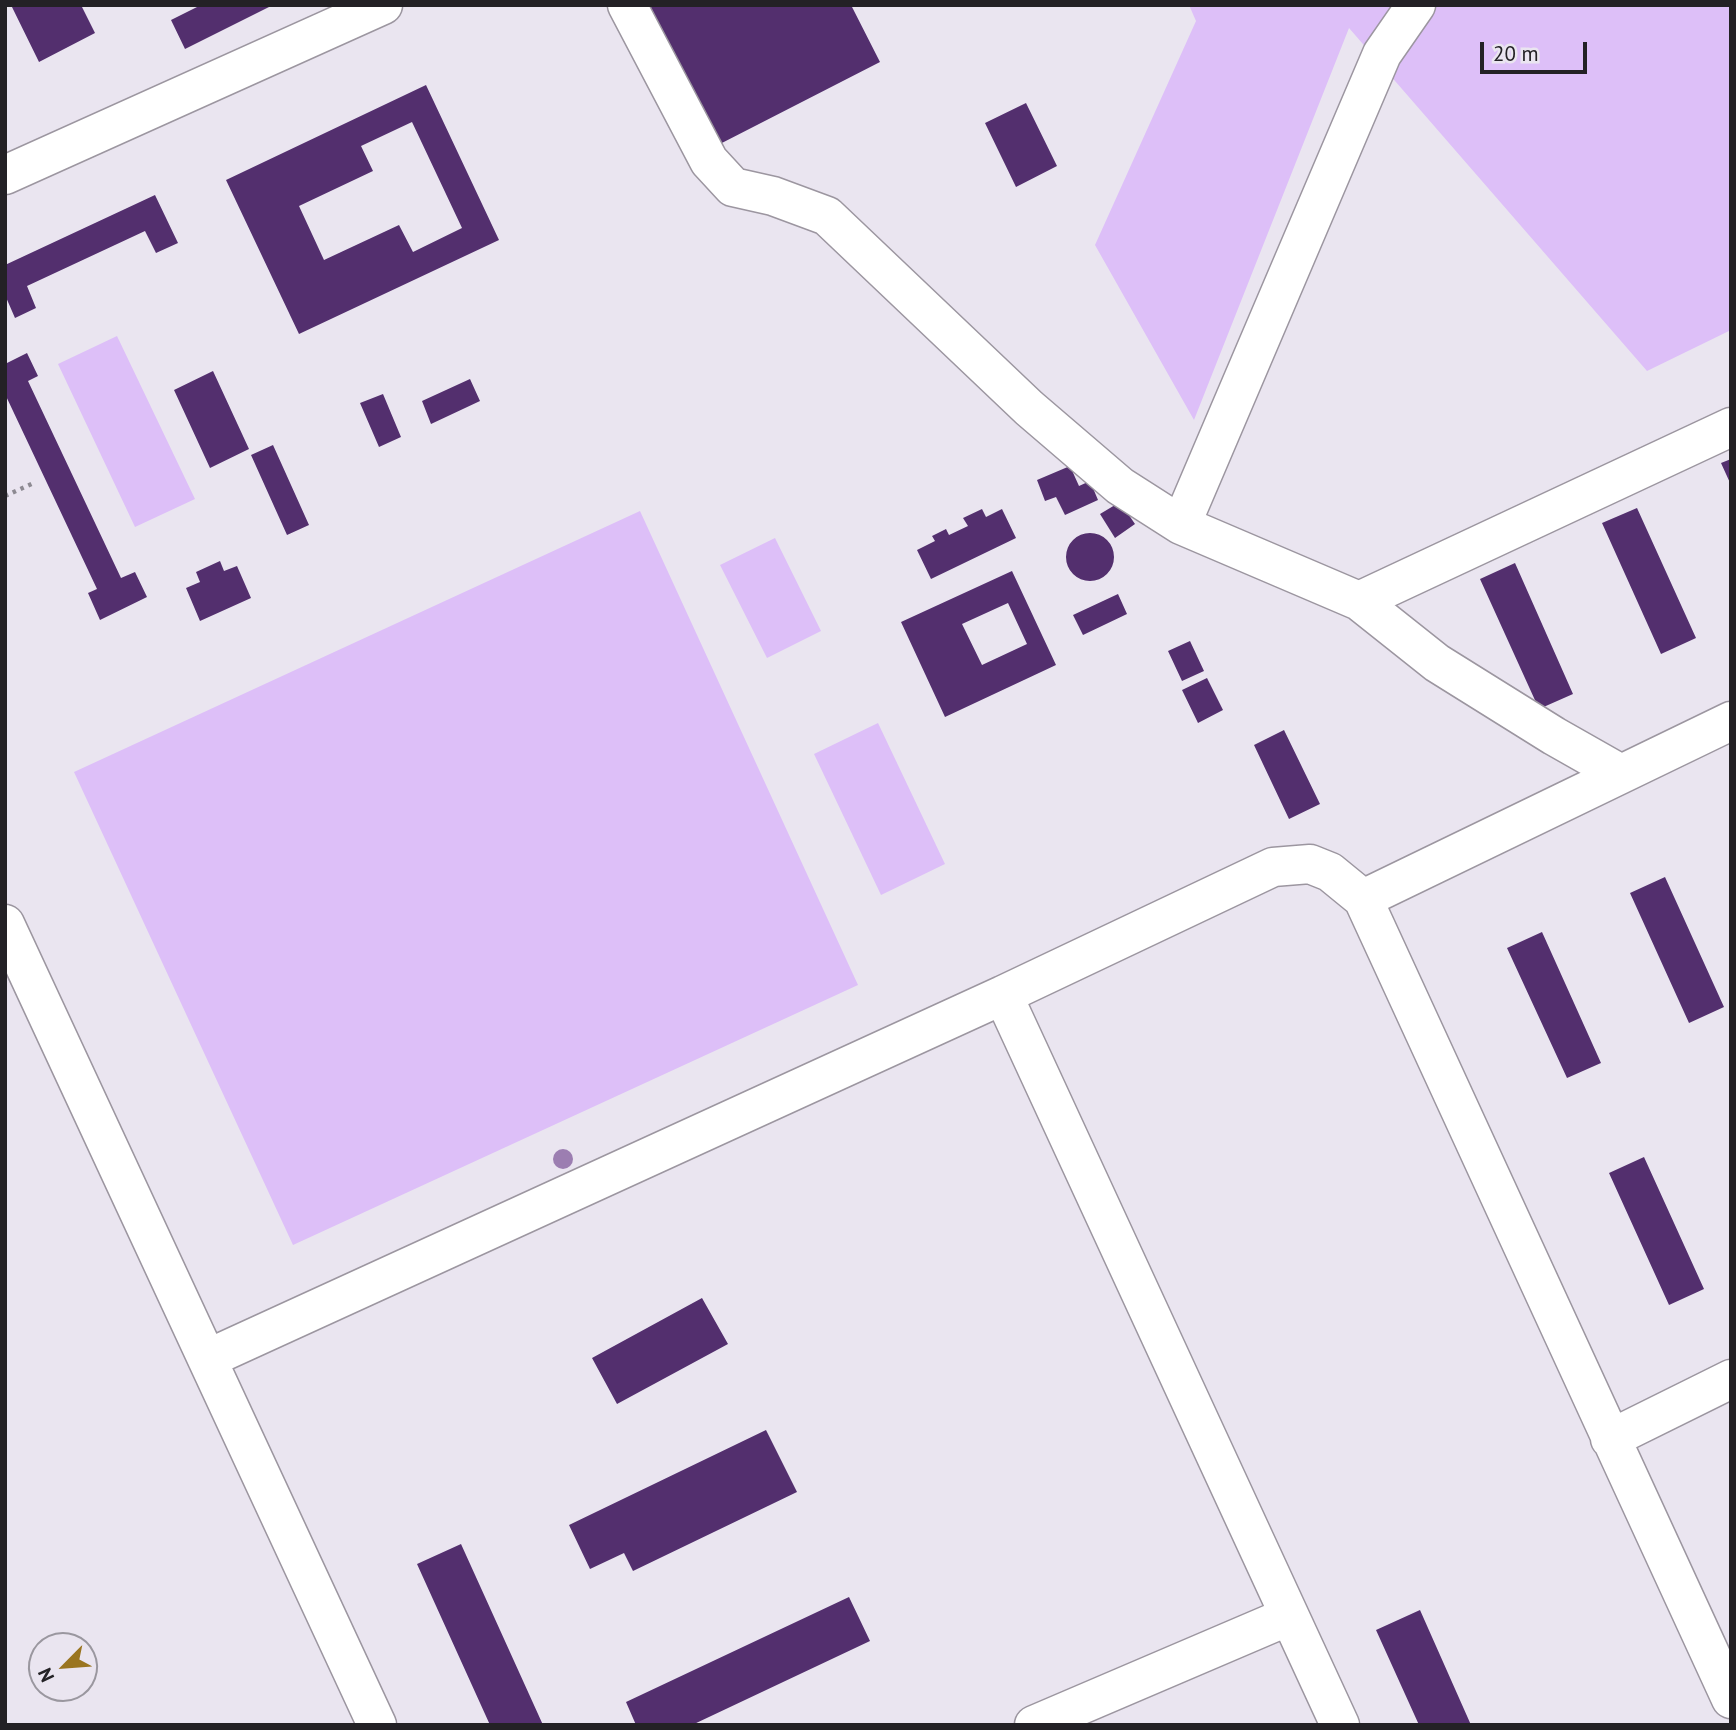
<!DOCTYPE html>
<html>
<head>
<meta charset="utf-8">
<style>
	body { margin:0 }
	#map { position:relative; width:1736px; height:1730px; overflow:hidden; background:#eae5f0; font-family:"PT Sans",sans-serif }
	canvas { display:block }
	.frame { position:absolute; inset:0; border:7px solid #232125; pointer-events:none }
	.north { position:absolute; left:28px; top:1632px; width:70px; height:70px; box-sizing:border-box; background:#eae5f0; border:2px solid #9a979f; border-radius:50%; rotate:245deg; font-size:19px; font-weight:700; line-height:28px; text-align:center; color:#232125 }
	.north::after { content:''; display:block; margin:auto; width:24px; height:32px; background:#9a7520; clip-path:polygon(50% 0,100% 100%,50% 72%,0 100%) }
	.scale { position:absolute; left:1480px; top:42px; width:107px; height:32px; box-sizing:border-box; border:4px solid #232125; border-top:0; padding-left:9px; font-size:21px; line-height:24px; white-space:nowrap; color:#232125; -webkit-text-stroke:5px #eae5f0; paint-order:stroke }
</style>
</head>
<body>
<div id="map">
<canvas width="1736" height="1730"></canvas>
<div class="frame"></div>
<div class="north">N</div>
<div class="scale">20 m</div>
</div>
<script>
const c = document.querySelector('canvas').getContext('2d');
c.lineJoin = 'round';
function fillPath(path, color) { c.fillStyle = color; c.fill(path, 'evenodd'); }
function trace(path, color, width, dash) { c.strokeStyle = color; c.lineWidth = width; c.lineCap = dash ? 'butt' : 'round'; c.setLineDash(dash || []); c.stroke(path); }
const green = new Path2D(`
	M1189,5H1731V330L1647,371L1349,28L1194,420L1095,245L1196,21Z
	M117,336L195,499L135,527L58,364Z
	M640,511L858,985L293,1245L74,772Z
	M775,538L821,631L767,658L720,565Z
	M878,723L945,864L881,895L814,754Z`);
const building = new Path2D(`
	M11,5H81L95,33L39,62Z
	M201,5H273L185,49L171,20Z
	M644,5H851L880,62L716,146Z
	M426,85L499,240L299,334L226,180ZM412,122L462,228L413,252L399,225L324,260L299,206L373,171L361,146Z
	M1026,103L1057,166L1016,187L985,123Z
	M155,195L178,243L156,253L145,231L27,286L36,308L15,318L5,295V265Z
	M27,353L38,376L28,381L121,578L135,572L147,597L100,620L88,593L97,589L5,394V364Z
	M213,371L249,449L210,468L174,390Z
	M470,379L480,401L431,424L422,401Z
	M383,394L401,437L379,447L360,403Z
	M273,445L309,525L287,535L251,455Z
	M1731,459V485L1721,463Z
	M1070,466L1079,486L1090,481L1098,500L1065,515L1056,497L1045,501L1037,480Z
	M1120,502L1135,524L1115,538L1100,514Z
	M1637,508L1696,638L1661,654L1602,523Z
	M982,509L986,517L1002,509L1016,538L931,579L917,550L935,541L932,536L946,529L949,535L968,526L963,518Z
	M1066 557a24 24 0 1 1 48 0a24 24 0 1 1-48 0Z
	M220,561L224,571L237,566L251,598L200,621L186,588L200,582L196,572Z
	M1515,563L1573,694L1539,709L1480,579Z
	M1012,571L1056,665L945,717L901,622ZM1008,603L1027,644L982,665L962,624Z
	M1118,594L1127,614L1083,635L1073,615Z
	M1190,641L1204,671L1182,681L1168,651Z
	M1207,678L1223,710L1198,723L1182,690Z
	M1284,730L1320,804L1289,819L1254,745Z
	M1665,877L1724,1007L1689,1023L1630,893Z
	M1542,932L1601,1063L1567,1078L1507,948Z
	M1644,1157L1704,1289L1669,1305L1609,1173Z
	M702,1298L728,1344L617,1404L592,1358Z
	M766,1430L797,1492L633,1571L624,1553L590,1569L569,1525Z
	M461,1544L543,1725H490L417,1564Z
	M849,1597L870,1641L692,1725H636L626,1702Z
	M1420,1610L1471,1725H1419L1376,1630Z`);
const path = new Path2D(`
	M5,496L36,482`);
const minor = new Path2D(`
	M627,5L709,161L733,187L773,196L827,216L1029,408L1120,486L1181,525L1359,601L1437,663L1554,736L1621,774
	M5,175L383,5
	M1181,525L1382,54L1416,5
	M1359,601L1731,427
	M1363,899L1731,721
	M5,924L377,1725
	M1003,995L1273,867L1310,864L1330,872L1363,899L1731,1699
	M207,1359L1003,995L1340,1725
	M1610,1439L1731,1379
	M1034,1725L1289,1616`);
const trees = [
	[563,1159]
];
fillPath(green, '#ddbff8');
fillPath(building, '#532f6e');
trace(minor, '#9c96a0', 41);
trace(path, '#8d8a92', 4.5, [3.5, 5]);
trace(minor, '#fff', 38);
c.fillStyle = '#9c7eb1';
for (const [x, y] of trees) { c.beginPath(); c.arc(x, y, 10, 0, 2 * Math.PI); c.fill(); }
</script>
</body>
</html>
